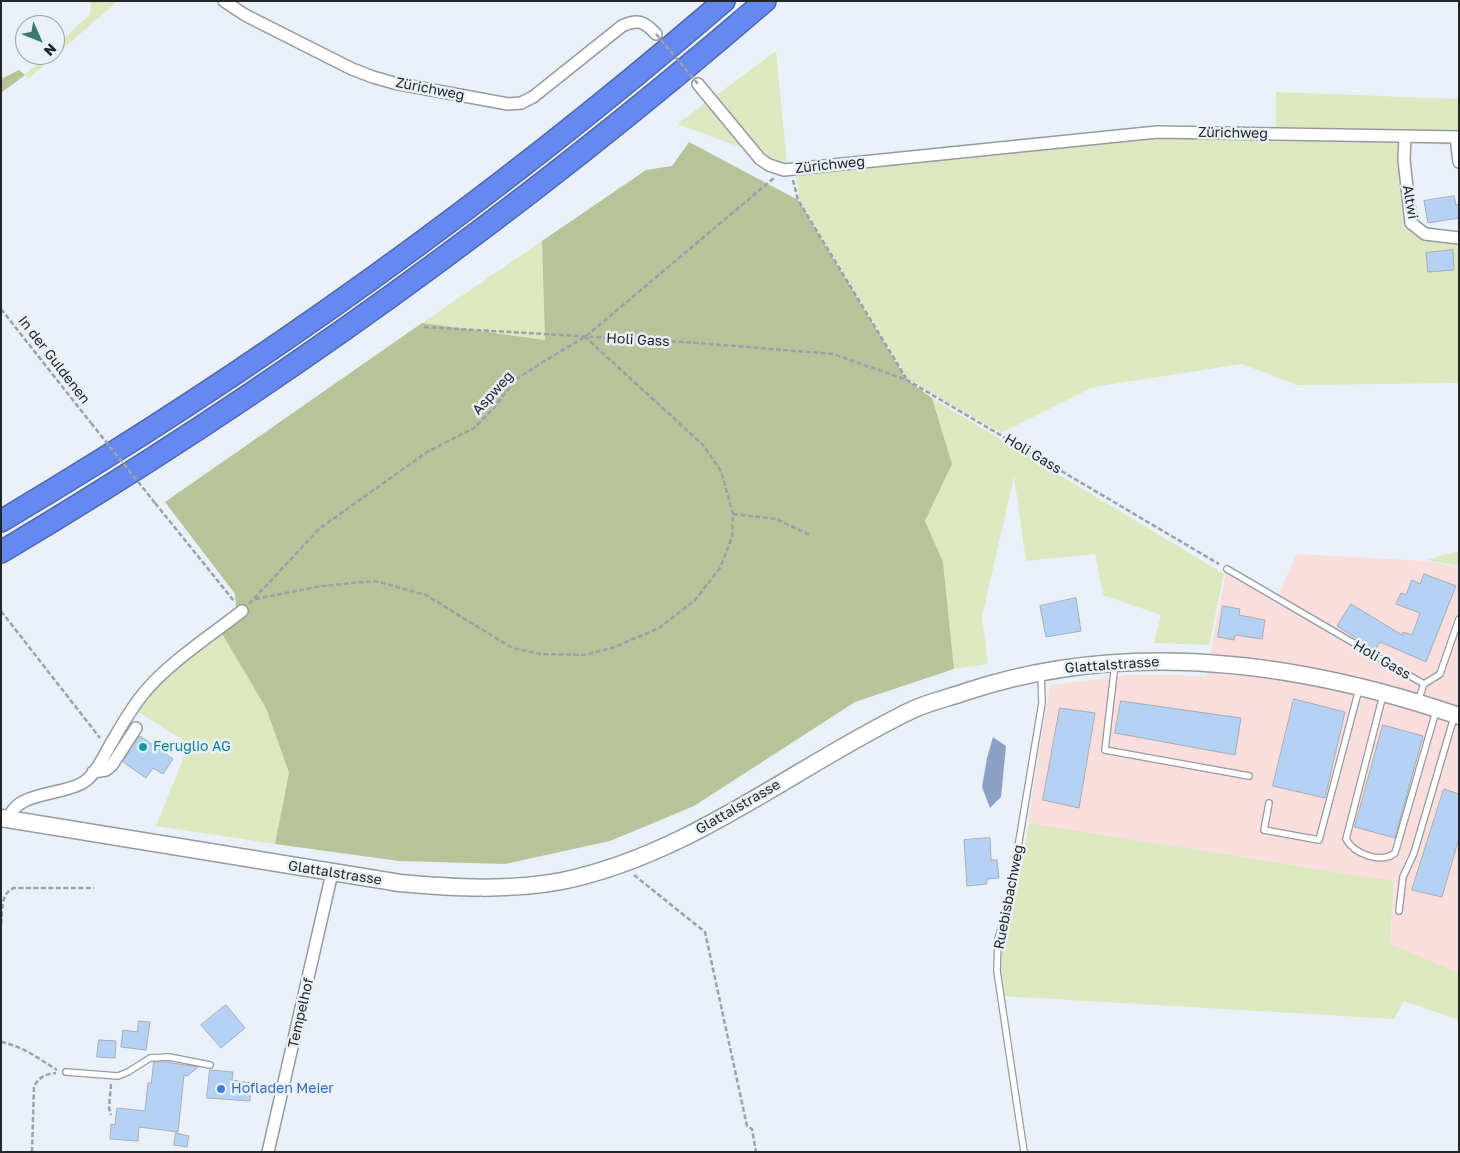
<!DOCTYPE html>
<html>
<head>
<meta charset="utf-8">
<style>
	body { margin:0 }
	#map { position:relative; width:1460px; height:1153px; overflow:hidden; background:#eaf0f8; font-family:"Golos Text",sans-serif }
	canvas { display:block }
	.frame { position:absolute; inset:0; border:2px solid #232528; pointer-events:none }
	.north { position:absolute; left:15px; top:15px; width:50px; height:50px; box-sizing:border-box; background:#eaf0f8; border:1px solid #9a9fa5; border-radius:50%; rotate:134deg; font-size:14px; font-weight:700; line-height:20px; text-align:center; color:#232528 }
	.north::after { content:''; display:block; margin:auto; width:18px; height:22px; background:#397a6b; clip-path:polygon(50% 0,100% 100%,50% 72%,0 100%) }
</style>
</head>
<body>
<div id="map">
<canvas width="1460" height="1153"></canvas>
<div class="frame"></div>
<div class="north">N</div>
</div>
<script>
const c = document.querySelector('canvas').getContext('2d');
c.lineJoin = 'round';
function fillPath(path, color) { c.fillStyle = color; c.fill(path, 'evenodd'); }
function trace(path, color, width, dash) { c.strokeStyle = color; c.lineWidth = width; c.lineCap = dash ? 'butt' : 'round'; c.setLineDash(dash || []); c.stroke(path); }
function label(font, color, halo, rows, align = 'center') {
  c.font = font + ' "Golos Text",sans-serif'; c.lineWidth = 5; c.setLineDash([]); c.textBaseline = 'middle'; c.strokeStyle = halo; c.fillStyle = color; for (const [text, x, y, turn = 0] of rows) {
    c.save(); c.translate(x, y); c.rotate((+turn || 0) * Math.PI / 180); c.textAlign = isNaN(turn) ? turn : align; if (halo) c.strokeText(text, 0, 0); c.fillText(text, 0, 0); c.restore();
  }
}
const commercial = new Path2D(`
	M1296,554L1426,561L1459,567V973L1390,945L1395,881L1028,823L1050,685L1130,675H1181L1206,677L1226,572L1275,603Z`);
const green = new Path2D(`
	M91,1H118L28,79L25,75L46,55H55V47L90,14Z
	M776,51L787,164L677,124Z
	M1276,92L1459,99V145L1410,143L1417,235L1459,240V383L1297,385L1242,364L1093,387L1001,433L908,379L800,201L795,170L1156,135L1276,137Z
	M542,241L545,340L422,323Z
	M932,398L1224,574L1209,645L1154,643L1161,615L1103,595L1095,554L1026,561L1014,476L982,617L988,664L954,669L943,562L925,521L952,464Z
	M1459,551V566L1426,560Z
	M221,632L266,708L289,773L275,844L156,826L189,744L135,710L171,669Z
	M1029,823L1394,881L1390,944L1459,973V1020L1404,1001L1394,1019L1002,996L1000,940L1016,896Z`);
const forest = new Path2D(`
	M19,70L25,75L1,93V79Z
	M689,142L798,200L907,380L932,398L952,464L925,521L943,562L954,669L855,702L694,806L610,841L505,864L399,861L275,844L289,773L266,708L221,632L237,620L235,594L165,502L422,323L545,340L542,241L646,170L672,166Z`);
const water = new Path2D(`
	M993,737L1006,746L1001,797L990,808L982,787L987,758Z`);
const building = new Path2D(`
	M1454,196L1456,205L1459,204V218L1428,223L1424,201Z
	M1453,250L1454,270L1428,272L1426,253Z
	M1424,574L1456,586L1426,662L1380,642L1375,650L1337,626L1351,604L1402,635L1403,632L1412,635L1420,613L1396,604L1401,593L1406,595L1412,580L1420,584Z
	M1076,598L1081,631L1046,637L1040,606Z
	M1223,606L1240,609L1239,615L1265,620L1262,639L1235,635L1234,640L1218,637Z
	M1294,699L1345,712L1325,798L1273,786Z
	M1121,701L1241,718L1235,755L1115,733Z
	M1060,708L1095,713L1079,808L1043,800Z
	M1383,725L1423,736L1395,838L1355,827Z
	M140,736L173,759L163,774L153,768L146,778L123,762Z
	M1444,789L1459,794V838L1442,897L1412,890Z
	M990,838L991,860H997L999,878L987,879V884L967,886L964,840Z
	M226,1005L245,1028L221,1048L201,1025Z
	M139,1021L150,1022L146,1050L121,1047L123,1030L137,1032Z
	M99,1040L116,1041L115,1058L97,1057Z
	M154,1062H166L198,1067L187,1076L184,1075L178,1132L139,1127L138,1141L110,1139L111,1124L115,1125L117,1108L145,1111L148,1083H151Z
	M210,1070L233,1072L232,1080L251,1083L250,1101L207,1098Z
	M176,1133L189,1136L187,1147L174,1145Z`);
const path = new Path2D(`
	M793,180L798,200L906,378
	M1,309L91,423
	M424,327L699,343L833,354L907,380L1219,564
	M155,503L234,601
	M733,514L776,519L810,535
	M255,599L322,586L375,581L426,595L512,648L540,654L584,655L612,648L659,628L695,600L720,568L732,537L733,514L721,471L703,445L585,337
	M249,604L319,529L427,452L474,428L493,409L515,380L546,360L585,337L774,178
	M1,611L100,738
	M634,875L705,932L747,1126L752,1129L756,1152
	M1,924C3,911 0,893 14,888H94
	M1,1042C23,1046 39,1059 57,1070
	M111,1084L109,1108L111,1115
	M32,1152L34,1086C40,1077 45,1074 56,1073`);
const lane = new Path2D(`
	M1227,569L1424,684L1418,701
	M1115,664L1105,750L1249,776
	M1424,684L1440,674L1459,619
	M1383,695L1346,839C1354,854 1381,864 1395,853L1436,711
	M1269,803L1264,830L1319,840L1359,689
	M1399,911L1403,877L1414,853L1454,717
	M66,1072L118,1076L128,1072L150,1058L169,1057L210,1065
	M1024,1152L997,971L998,939L1012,892L1015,865L1042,703L1041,674`);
const street = new Path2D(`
	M224,1L245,15L352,69L373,77L394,83L508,104L521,103L533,97L622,26C638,19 644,21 656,34
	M698,84L760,159L769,165L784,170L1157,132L1459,137
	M1405,136L1404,160L1411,223L1425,234L1459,238
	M1456,137L1459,162
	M93,772L106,770L112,765L136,728
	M9,819C15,791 63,796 84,782C97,773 104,755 112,742C121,726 131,709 143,694C168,663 210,636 242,611
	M268,1152L332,873`);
const secondary = new Path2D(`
	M1,818L400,883C454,888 509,891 562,881C692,854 795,766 912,710C929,702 948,698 965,692C1127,638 1300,662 1459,716`);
const highway = new Path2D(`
	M1,521C256,370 500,194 724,1
	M1,552C272,391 527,206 765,1`);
const pathBridge = new Path2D(`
	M656,34L698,84
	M91,423L155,503`);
const markers = [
	[143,747,5,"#0f9aa8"],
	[221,1089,5,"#3f7fe0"]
];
const streetNames = [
	["Zürichweg",430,89,11],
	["Zürichweg",1233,133,1],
	["Zürichweg",830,165,-6],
	["Altwi",1410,202,80],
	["Holi Gass",638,340,3],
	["In der Guldenen",54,360,52],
	["Aspweg",493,393,-48],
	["Holi Gass",1033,454,31],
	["Holi Gass",1382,660,30],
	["Glattalstrasse",1112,665,-4],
	["Glattalstrasse",738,807,-30],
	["Glattalstrasse",335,873,9],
	["Ruebisbachweg",1009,897,-79],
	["Tempelhof",301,1013,-77]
];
const cultureNames = [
	["Feruglio AG",153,747]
];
const shopNames = [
	["Hofladen Meier",231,1089]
];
fillPath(commercial, '#f9dedd');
fillPath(green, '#dde8c0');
fillPath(forest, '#b8c399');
fillPath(water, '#8aa1c4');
fillPath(building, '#b5d2f5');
trace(building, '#a7adb4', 1);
trace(lane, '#959aa1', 8);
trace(street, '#959aa1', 14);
trace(secondary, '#959aa1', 19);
trace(highway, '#4e66ab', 24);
trace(path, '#9ca1a7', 2.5, [5, 2.5]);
trace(lane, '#fff', 5.5);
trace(street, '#fff', 11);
trace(secondary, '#fff', 16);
trace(highway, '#6589f1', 21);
trace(pathBridge, '#9ca1a7', 2.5, [5, 2.5]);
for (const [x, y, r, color] of markers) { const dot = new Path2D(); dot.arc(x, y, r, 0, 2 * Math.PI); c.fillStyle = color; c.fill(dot); trace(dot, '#eaf0f8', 2); }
label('14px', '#232528', '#eaf0f8', streetNames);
label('14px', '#0d838f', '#eaf0f8', cultureNames, 'left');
label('14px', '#366cbe', '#eaf0f8', shopNames, 'left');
</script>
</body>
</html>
